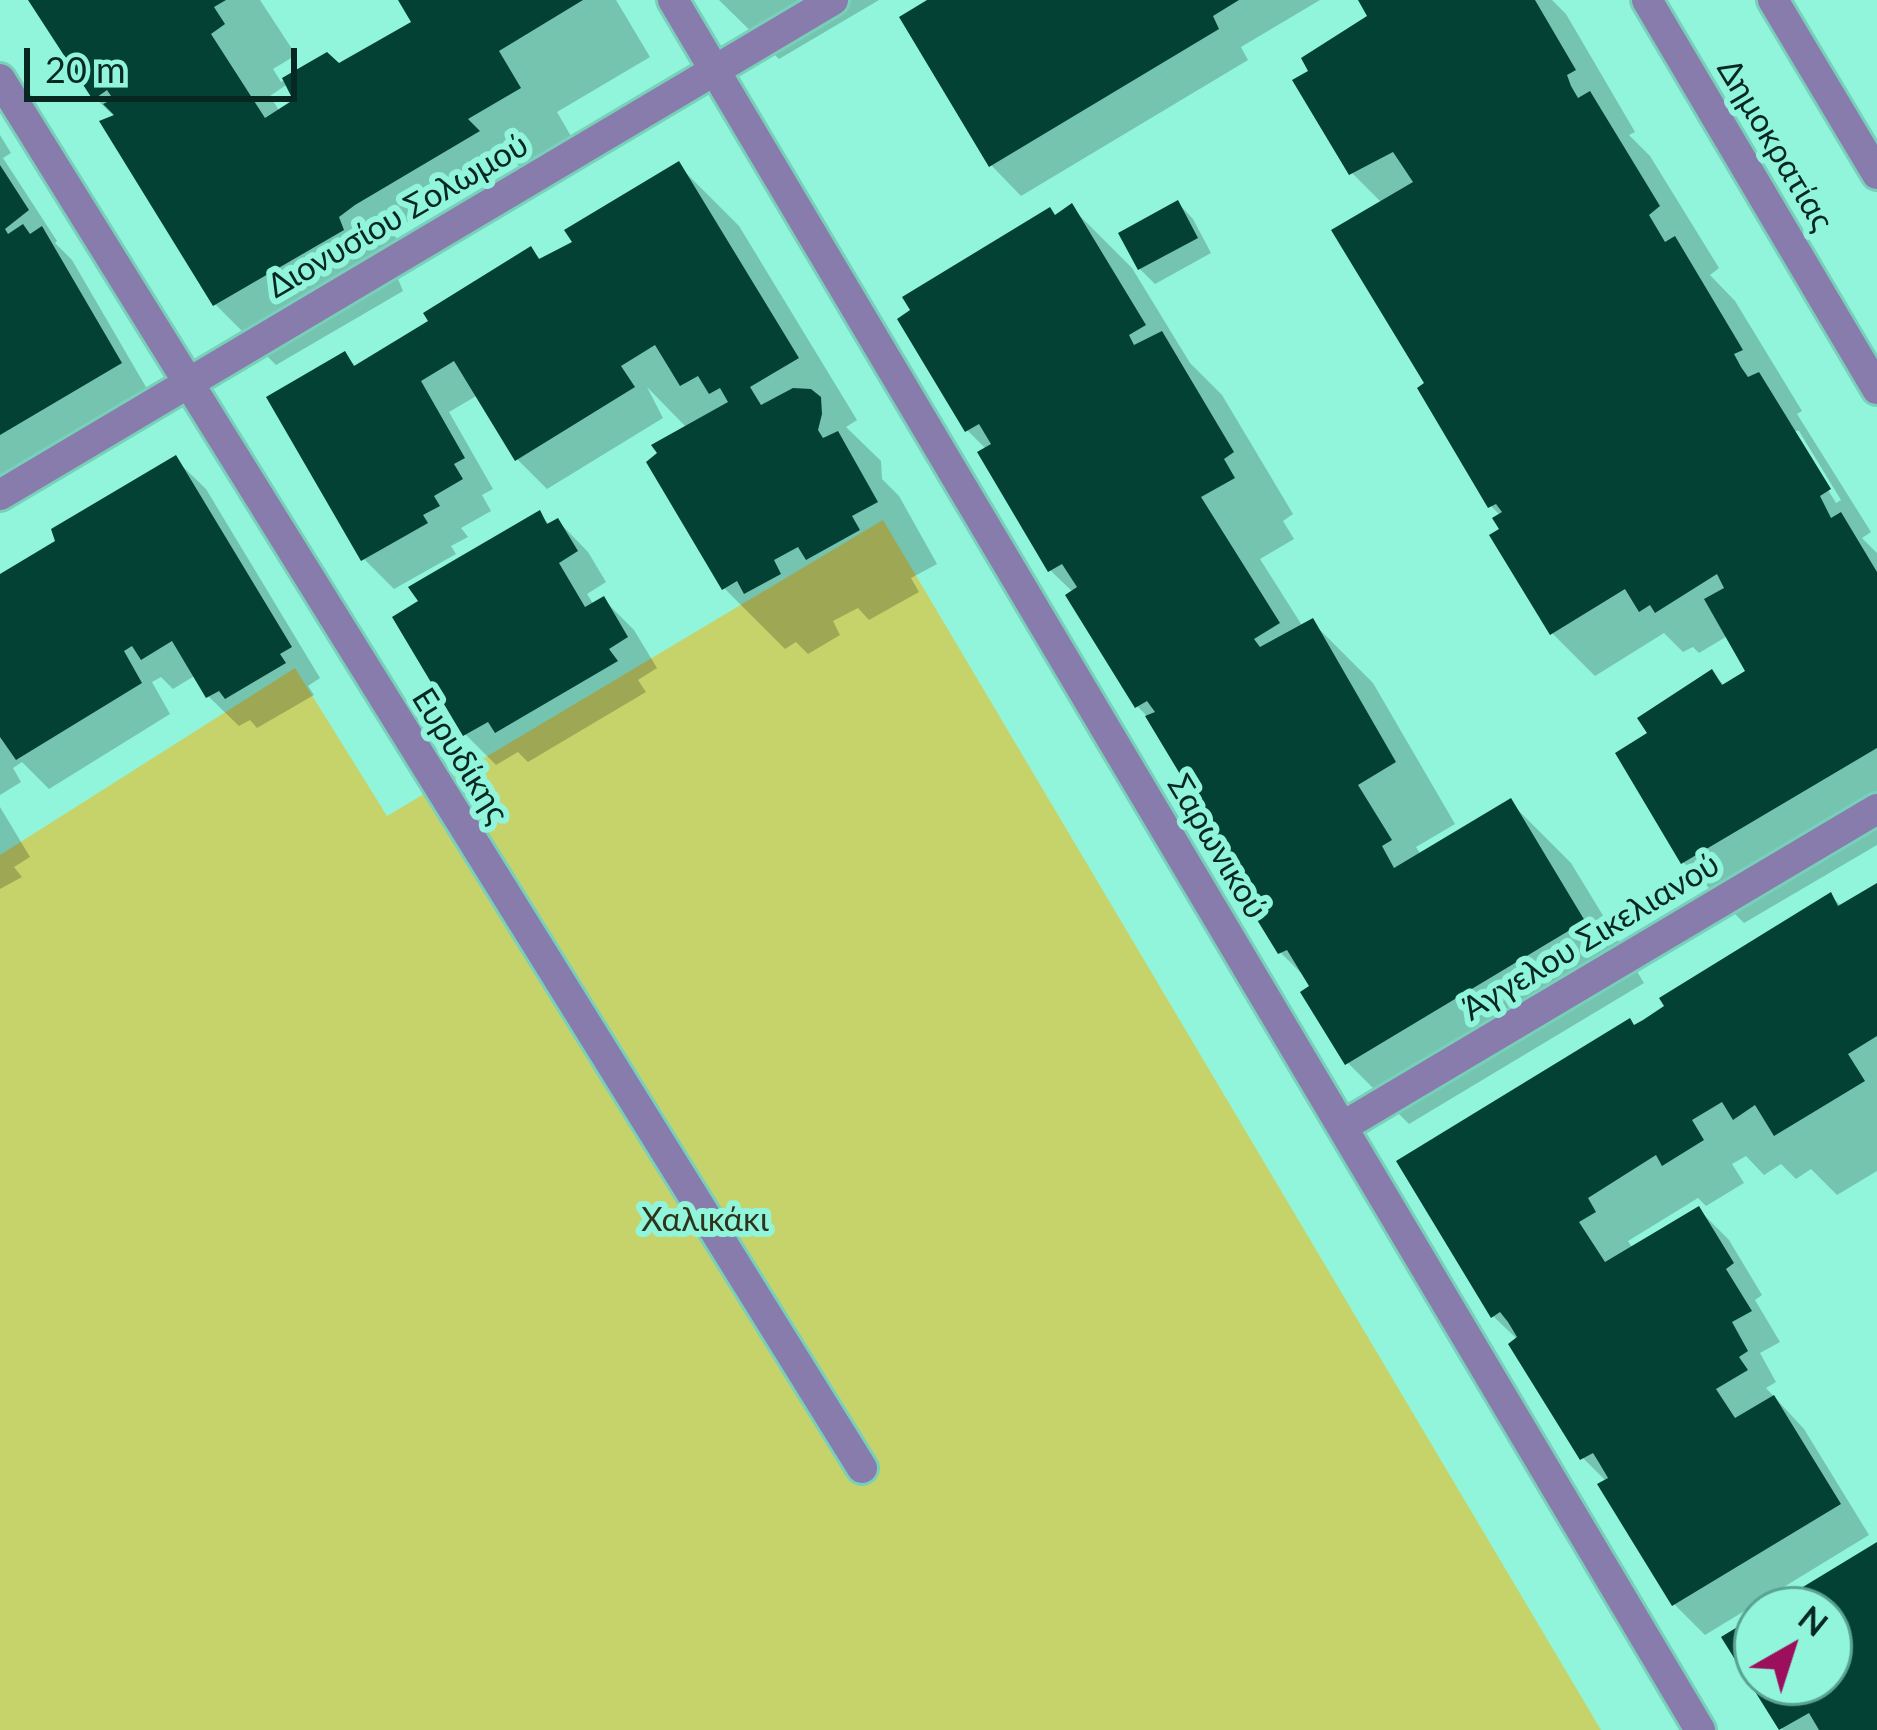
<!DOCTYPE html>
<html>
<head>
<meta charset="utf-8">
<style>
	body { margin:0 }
	#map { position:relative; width:1877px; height:1730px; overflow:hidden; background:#91f5db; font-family:Lato,sans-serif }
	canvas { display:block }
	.north { position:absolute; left:1733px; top:1586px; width:120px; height:120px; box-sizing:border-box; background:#91f5db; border:3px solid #5aa391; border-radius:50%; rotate:39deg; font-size:33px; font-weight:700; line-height:48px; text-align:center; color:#072821 }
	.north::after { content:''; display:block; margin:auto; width:42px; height:54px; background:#9c0f5d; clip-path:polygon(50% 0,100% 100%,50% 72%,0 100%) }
	.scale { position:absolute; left:24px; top:48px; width:273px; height:54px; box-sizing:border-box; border:6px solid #072821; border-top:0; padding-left:15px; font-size:36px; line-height:42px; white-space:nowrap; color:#072821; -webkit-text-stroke:9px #91f5db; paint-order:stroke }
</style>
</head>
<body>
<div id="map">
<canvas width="1877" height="1730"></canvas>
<div class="north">N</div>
<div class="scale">20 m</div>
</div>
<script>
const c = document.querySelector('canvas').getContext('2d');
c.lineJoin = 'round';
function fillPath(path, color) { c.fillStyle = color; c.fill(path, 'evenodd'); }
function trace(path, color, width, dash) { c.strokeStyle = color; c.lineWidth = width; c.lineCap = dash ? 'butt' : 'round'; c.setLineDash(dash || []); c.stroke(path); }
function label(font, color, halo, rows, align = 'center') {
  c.font = font + ' Lato,sans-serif'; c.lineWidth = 12; c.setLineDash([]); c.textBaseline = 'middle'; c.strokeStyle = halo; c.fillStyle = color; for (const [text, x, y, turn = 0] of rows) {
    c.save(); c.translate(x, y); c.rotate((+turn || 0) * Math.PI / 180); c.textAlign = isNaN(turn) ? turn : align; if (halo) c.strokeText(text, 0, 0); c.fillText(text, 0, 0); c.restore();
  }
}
const green = new Path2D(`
	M883,520L1601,1730H0V855L295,668L387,816Z`);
const shadow = new Path2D(`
	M31,0H260L296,55L273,69L281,82L326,55L338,67L419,35L403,0H616L650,57L557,112L579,150L531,178L512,159L392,231L414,267L398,279L403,291L276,365L215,304L115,117L95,98ZM289,83L306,118L280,112L270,96Z
	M719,0H879L779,59Z
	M933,0H1320L1241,47L1248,60L1021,196L991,165Z
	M1362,0H1552L1566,14L1635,132L1629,135L1650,156L1719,268L1710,275L1735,301L1802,411L1797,414L1871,532L1862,538L1877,553V845L1744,923L1683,862L1651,734L1712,673L1726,687L1749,672L1729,635L1699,653L1693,647L1683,652L1664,633L1595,676L1552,633L1503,530L1501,516L1491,506L1428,384L1382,203L1352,173L1374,18ZM1792,431H1799L1841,500L1836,503Z
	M0,135L11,153L3,158L57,241L55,243L72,260L150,394L0,482Z
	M678,165L739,226L857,420L846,427L881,461L882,479L899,496L937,564L911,578L919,592L869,620L858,608L833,621L840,635L808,654L796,642L785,649L724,588L687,428L647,387L663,418L547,489L517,459L478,395L449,412L493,489L482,495L491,511L461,528L468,537L451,546L456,554L394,589L364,559L344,354L357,368L432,322L531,250L542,261L576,244Z
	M1178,203L1193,219L1211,253L1155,284L1140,269Z
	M1071,207L1132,268L1190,363L1222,395L1293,514L1283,521L1294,539L1260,559L1303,627L1312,622L1373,683L1455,824L1416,847L1421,855L1510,802L1571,863L1644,983L1409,1124L1348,1063L1314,986L1280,952L1255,893L1150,719L1137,706L1074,593L1050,570L987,450L967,430L1056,218Z
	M175,459L206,489L320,678L308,686L314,695L257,728L250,720L239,726L208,696L196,675L173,689L161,677L152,682L170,714L49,789L22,762L13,768L21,782L0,795V578L59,542Z
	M539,514L550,525L558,521L588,552L606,582L587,594L594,605L604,600L634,630L657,668L638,680L646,692L528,762L518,752L496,765L465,734Z
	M0,807L30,857L14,867L22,877L0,889Z
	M1877,886V1171L1837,1195L1811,1169L1796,1179L1781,1164L1764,1175L1746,1156L1732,1164L1744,1183L1706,1206L1698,1198L1628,1241L1633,1249L1698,1209L1729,1240L1762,1295L1755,1300L1780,1342L1760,1353L1776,1382L1766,1388L1804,1429L1869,1535L1705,1635L1674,1604L1607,1482L1583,1458L1518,1340L1493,1316L1636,1027L1831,896L1842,907Z
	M1877,1545V1730H1783L1726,1638L1757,1618V1682H1829V1610H1771Z`);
const building = new Path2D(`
	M28,0H226L214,7L225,24L211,34L265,118L293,100L282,78L327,52L339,63L411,22L398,0H583L499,51L521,88L468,119L480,131L355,205L339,217L344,230L213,306L99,121L114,115L103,104L113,99L107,90L93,100Z
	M927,0H1239L1213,16L1219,29L989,167L899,17Z
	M1358,0H1535L1576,70L1567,75L1571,86L1578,98L1590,91L1660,206L1649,215L1665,242L1675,236L1743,350L1734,354L1741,367L1748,377L1759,372L1831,489L1820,496L1831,518L1841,512L1877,572V748L1681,864L1615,753L1647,733L1637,718L1712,669L1722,685L1745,671L1704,599L1724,588L1717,574L1655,613L1650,605L1639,612L1625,589L1550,635L1489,535L1499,529L1492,518L1502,512L1496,504L1488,508L1417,388L1424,383L1331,230L1413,182L1393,152L1349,175L1292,80L1308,71L1301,58L1367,16Z
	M679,161L799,358L750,387L761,405L793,388L811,389L821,397L822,414L818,430L823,438L838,431L878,502L852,516L860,530L806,560L798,547L774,560L781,574L744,594L737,581L722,590L646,462L657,453L651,445L728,402L720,388L709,394L698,376L680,386L655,345L621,366L635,387L515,461L454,361L421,381L465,458L454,464L463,479L434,496L440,506L423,515L428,523L361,561L266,397L345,351L354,366L428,321L423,313L531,246L539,259L572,242L564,230Z
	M0,165L29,210L5,229L8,234L23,224L30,234L42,226L122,363L0,435Z
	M1178,200L1198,238L1138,270L1118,233Z
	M1072,203L1146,325L1129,335L1134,345L1162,331L1234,452L1224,459L1235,478L1201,497L1280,623L1254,639L1260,647L1313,618L1396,762L1358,785L1392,840L1382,846L1394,868L1511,798L1585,921L1345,1065L1300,992L1309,986L1287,950L1278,954L1243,897L1251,892L1145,716L1155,712L1147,701L1135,708L1065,595L1077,587L1062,564L1048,572L977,452L991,444L979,424L965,432L897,319L910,310L902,297L1050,207L1055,215Z
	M176,455L292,647L280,654L286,663L225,699L219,691L206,698L172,641L141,660L132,646L124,651L142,683L16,760L0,737V574L55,541L51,529Z
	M540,510L547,524L558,518L578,551L559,563L585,607L604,596L628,637L609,649L618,661L495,733L488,722L463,736L392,617L418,601L408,587Z
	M1877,883V1036L1848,1054L1865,1081L1774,1136L1755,1105L1733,1120L1722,1102L1692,1120L1704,1140L1662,1166L1656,1155L1588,1198L1596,1212L1579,1222L1605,1262L1699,1206L1734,1263L1726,1269L1752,1311L1732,1322L1748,1351L1739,1357L1748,1370L1716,1389L1735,1418L1774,1395L1841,1504L1672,1606L1597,1484L1608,1478L1598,1461L1593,1453L1580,1460L1508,1344L1517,1337L1508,1322L1500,1312L1491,1318L1396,1161L1630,1018L1634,1025L1643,1020L1664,1006L1659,998L1831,892L1838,906Z
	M1877,1542V1730H1819L1809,1713L1779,1730L1721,1637L1757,1615V1682H1829V1610H1765Z`);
const minor = new Path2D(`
	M673,0L1700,1730
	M1647,0L1877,389
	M1773,0L1877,174
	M0,79L862,1468
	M0,495L833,0
	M1342,1127L1877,809`);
const streetNames = [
	["Δημοκρατίας",1775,145,59],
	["Διονυσίου Σολωμού",398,216,-30],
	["Ευρυδίκης",460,756,58],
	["Σαρωνικού",1217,847,59],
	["Άγγελου Σικελιανού",1591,937,-31]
];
const parkNames = [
	["Χαλικάκι",705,1220]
];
fillPath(green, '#c6d36a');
fillPath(shadow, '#0003');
fillPath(building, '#044135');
trace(minor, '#78d0ba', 36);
trace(minor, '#877cac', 30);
label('33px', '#072821', '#91f5db', streetNames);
label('33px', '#30331c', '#91f5db', parkNames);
</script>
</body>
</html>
